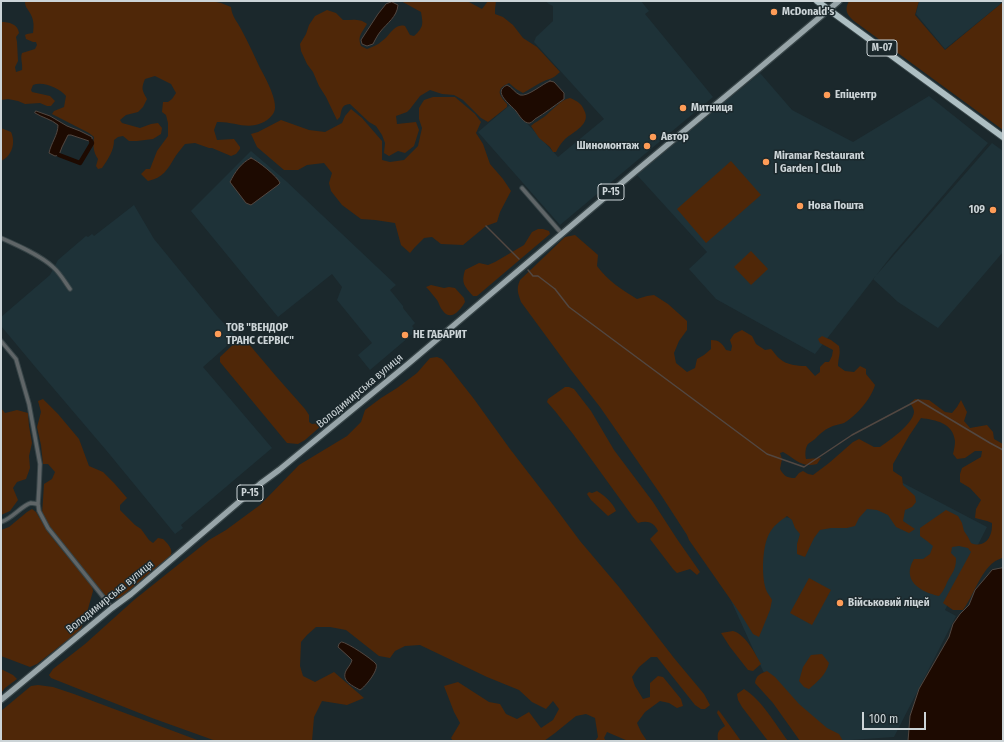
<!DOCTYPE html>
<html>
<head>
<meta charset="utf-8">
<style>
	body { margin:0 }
	#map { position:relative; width:1004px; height:742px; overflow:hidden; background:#1b282c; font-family:"Fira Sans Condensed",sans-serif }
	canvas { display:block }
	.frame { position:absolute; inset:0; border:2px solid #ccd4d7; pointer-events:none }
	.scale { position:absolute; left:862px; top:712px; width:64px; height:18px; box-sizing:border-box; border:2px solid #ccd4d7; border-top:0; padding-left:5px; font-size:12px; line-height:14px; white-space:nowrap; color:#ccd4d7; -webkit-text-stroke:3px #1b282c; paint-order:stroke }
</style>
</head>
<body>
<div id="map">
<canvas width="1004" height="742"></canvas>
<div class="frame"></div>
<div class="scale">100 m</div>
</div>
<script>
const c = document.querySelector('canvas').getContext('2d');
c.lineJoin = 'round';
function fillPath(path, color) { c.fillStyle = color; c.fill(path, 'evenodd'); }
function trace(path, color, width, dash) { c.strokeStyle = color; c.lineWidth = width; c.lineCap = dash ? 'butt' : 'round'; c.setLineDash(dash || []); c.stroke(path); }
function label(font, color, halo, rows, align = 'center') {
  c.font = font + ' "Fira Sans Condensed",sans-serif'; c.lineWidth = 3; c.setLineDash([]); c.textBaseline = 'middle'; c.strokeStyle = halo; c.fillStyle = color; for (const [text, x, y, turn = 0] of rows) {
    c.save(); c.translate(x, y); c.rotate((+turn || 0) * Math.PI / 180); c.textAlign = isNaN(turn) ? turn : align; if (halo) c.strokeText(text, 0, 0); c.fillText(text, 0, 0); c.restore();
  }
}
const built = new Path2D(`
	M545,1H641L649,11L645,14L713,97L560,225L478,132L510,105L558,157L604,119L534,42L536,37L553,21V6L549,4Z
	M919,1H1003V2L945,49L916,14Z
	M760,73L792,110L853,142L929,96L988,143L892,255L815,354L716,299L689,269L707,252L637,175Z
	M992,143L1003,151V252L938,328L898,302L873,279Z
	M251,151L286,181L396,285L390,290L403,306V308L415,323L412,326L416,331L370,370L358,355L372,343L337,300L342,287L332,274L278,317L191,211Z
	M134,205L154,239L217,316L237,337L203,367L272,448L181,525L183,528L175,534L106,450L37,369L1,326V317L50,275L58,260L86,236L88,237L92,234L94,236Z
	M878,470L987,527L945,610L956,616L894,737L835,741L763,671L729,596L779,516L847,528Z`);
const green = new Path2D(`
	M25,1H211L221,3L231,7C232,17 237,21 241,29C248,42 254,55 260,68C265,77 276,97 275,108C275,115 266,122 259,124C245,129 231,121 217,122L214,130L217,140L234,139L240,147V149L236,154L231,156L212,148H209L195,143L185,144C182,148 178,152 175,157C168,169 163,178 148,181L141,174L146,169H150L157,151L168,136V123L166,115L162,112L163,102H168L172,99L176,93L171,84L155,76L145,79C141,89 142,90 147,99L143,107L138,112L126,115L120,120L122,123L140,128L151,124L158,123L162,128L161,134L153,139L137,141H129L123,136L118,137L114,140C114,151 108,159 102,168L98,169L96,166L98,159C93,152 93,145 94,137L89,133L52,114L54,111L64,107L66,96C59,88 43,81 33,85L31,90L32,92L50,96L55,101L51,106H47L40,103L25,104L18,101L8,99L1,100V22C9,22 18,24 19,33L16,37L17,42L18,61L15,67L16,72L22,70C23,64 20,58 22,53L35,49L37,45L36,42H33L26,39L25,35L27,34L33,33C34,25 34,20 30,13C27,8 25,7 25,1Z
	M401,1H467L482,9L488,1H496L495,9V14L503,17L513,25L523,38L537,47L560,72C552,80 549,78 540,83C534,86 529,90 523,93L516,89L509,83C495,89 499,95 507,104V107L488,122L481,118L463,100L454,95L442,94L430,90L420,96L410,109L407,112L396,116L397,124L416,122L419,130L414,146L405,153L398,151L389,156L384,153L385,143L382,135L376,126L369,122L350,104C341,105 342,109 340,117L337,120L326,97L319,86L313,72L307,64L301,51L300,44L306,34L309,25L315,16L327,10L336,13L343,20C352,20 360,18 367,24C362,33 357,36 361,46L367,49C372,47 378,45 382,41C390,36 394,23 405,26L410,35L414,36C424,27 423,24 421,12Z
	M849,1H919L915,15L945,50L1003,2V130L854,21C847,15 844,10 849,1Z
	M433,97H455L475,114L481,122L476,133L483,144L490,164L503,179L511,191L500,212L497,222L486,226L463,245L441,244L432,237L424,238L415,247L410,253L401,245L395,223L375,220L361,219L342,205L331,191L329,183L332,173L324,163L307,165L298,170H284L257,147L251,134L258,132L281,120L309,130L325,132L342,123L345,116L351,109L362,118L382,141V160L390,162L404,160L418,146L422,128L419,119V108L424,100Z
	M570,98C577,101 581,103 584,110C592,124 573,132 565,139C561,143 558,148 556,152H553L550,147L539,138L531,126C535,122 540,120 544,117C553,110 560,100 570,98Z
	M1,128L11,132C16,143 12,156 1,161Z
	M731,161L761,195L706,243L677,209Z
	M538,229H543L549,231L550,234L477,296H473C464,286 461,283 465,270L479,263L488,265L495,262L524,245L532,232Z
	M575,235L598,255L597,266C607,280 622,290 637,299L647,296L654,295L668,304L687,321V330L679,341L674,353L676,363L687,372L695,368L697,359L704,355L711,349V340C719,340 722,343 726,350L731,351L732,346L730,340L734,334L742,330L752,336L756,344L765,350L771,349C774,352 777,357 780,359C787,365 797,366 806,366L815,376L820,372V367L825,362H829L832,356L833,350L820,343L818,339L822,336L831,340L839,346C841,355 838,357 838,366L845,371L854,372L860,366L866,369V374L875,385C871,399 857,415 844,423C841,424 836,425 833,426C825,429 821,433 815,439C813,441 810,442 808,444C805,448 805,455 806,459L821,458L817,464C801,468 796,459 783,452L780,453L782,459L780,469C784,476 787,478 795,478L799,473L803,471L808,474L813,475L829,463L853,442L859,439L874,447H880C890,440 913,424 914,412C914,409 912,406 910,403L915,399L929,400L945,412L952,413L957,407L961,400L967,412L964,421L970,428L987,425L993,432L994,439L1003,444V557L1002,558C1000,559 996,560 994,562C980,572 973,597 963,610H953L943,603L971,552L968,548L959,546L952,547L951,553L956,558C956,572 951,573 946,585C944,589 942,593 939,596C920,592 901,580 914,559H923L930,554L933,546L927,541L920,536V528L946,510L958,516L962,523L964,531L968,537L971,543C980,547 988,543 991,533C992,530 992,526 992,523L987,521L975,518L976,509L981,500L970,488L960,482V474L962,468L981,457L982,451H975L965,458L957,459L953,454C954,450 955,445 955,441C953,423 936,420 921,418L909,436L893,464V471L902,477L903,485L915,496L916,502L912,507L905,510L903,521L915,529L909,533L896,527L888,515L877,510L867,509L859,518L855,526L847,528H831L820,530L814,538L805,557L797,554V544L800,534L795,528L792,520L787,516C780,521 773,526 769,534C762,547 761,579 767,592C769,595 771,598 772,600L770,610L759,637L753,634L742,616L689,540L687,535L661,495L600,407L571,370L521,302C518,293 516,289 520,280L565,237Z
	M751,251L768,269L751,285L734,267Z
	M431,285L444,288L449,287L455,288L464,298L465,302C461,309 451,322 443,311C440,308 439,303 437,300C433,295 430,291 426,287Z
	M239,339L244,340L248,343L275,375L305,409L309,415V422L312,424L320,423L321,426L305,440L298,444L287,443L220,362V357Z
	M437,357L442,359L448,366L474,399L510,449L554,506L580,541L619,587L674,658L704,694L710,705L705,709H701L695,705L657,657H651L639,667L632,677L635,686L643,699L650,697V683L658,676L663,677L681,699L683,706L677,708L669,703L660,701L645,712L637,723L641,732L647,741H628L607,732L604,738L606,741H595L598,737L595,718L586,714L576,716L555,733L544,741H453L451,738L460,723L454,712L444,686L458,682L489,702L500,704L506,714L517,719L529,712L541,728L553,720L559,709L553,701L546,709L532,702L519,690L487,677L420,645L405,646L395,651L390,658L379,656L346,630L330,627H316L307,635L301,642L300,666L303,676L315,682L334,672L364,698L347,705L322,701L314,717L312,741H216L152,718L51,678L49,675L53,669L85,644L134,600L209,540L226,530L260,505L299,465L347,436L361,422L365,410L381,398L397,388L417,373L430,358Z
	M565,387H569L574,389L591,411L614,450L653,502L677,539L700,572L697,575L690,569L677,573L673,569L650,539L658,531C654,522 647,520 638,523L633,517L573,434L555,411L547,402L548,399Z
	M43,399L58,414L79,439L89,466L103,472L114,483L127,498L120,505V510L135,525L141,529L149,540L153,543L158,538L163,539C167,543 173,548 171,555L120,598L114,599L104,595L95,585L48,524L42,515L44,484L52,479L55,472L48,464H43L41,445L37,427L41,412L38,401Z
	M1,408L5,413L17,410L28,413L29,426L32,443L29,456L30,468L26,479L17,482L13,488L18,500L10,511L1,515Z
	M597,491C604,495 613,503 616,511L608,516L591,500L587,494L589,492L592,493Z
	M32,509L36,512L50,535L92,586L93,591L88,609L85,620L80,630L37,664L30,667L1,656V530L9,527L27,512Z
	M809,578L831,590L812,625L790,613Z
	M733,631C745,634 755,653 761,664L753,671L748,670L730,647L721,633Z
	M822,654L829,663C826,675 817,682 809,689L804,687L799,681L803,667L811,655Z
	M1,669L13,675L17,679L5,688L1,693Z
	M767,671L775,677L799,704L827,728L839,734L843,741H800L773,703L755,683C756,675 760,674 767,671Z
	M38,685L53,687L74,694L200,741H1V711L31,686Z
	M744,689C762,700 775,724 788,741H768L742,707L738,700L737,694Z
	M718,710L720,712L741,741H718C717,732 718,731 725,726L717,713Z`);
const water = new Path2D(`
	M392,2L398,5C397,17 387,23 380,32C377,36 375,40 373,44L367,46L362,44L361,40L378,14L386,4Z
	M550,81L554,82L564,93V99C554,106 545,113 535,119C534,120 532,122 530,123C524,124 519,115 516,111C510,104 492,92 507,85C512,87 515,93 520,95C528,97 542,84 550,81Z
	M36,111L50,116L67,126L80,131L92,137V139L91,141H89L71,135H68L62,147L59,155L55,156L49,153C51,143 58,135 58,125C51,119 43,118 35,113Z
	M251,158C257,160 278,177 280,183L278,185L251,205L246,203L230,182C235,172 241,163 251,158Z
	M1003,568V741H908L910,716L919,689L949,637L953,624L960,614L969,605L975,590L987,576L992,570Z
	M342,642C348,643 372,659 376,664C379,670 365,687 360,690C351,685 340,680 347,669C349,666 351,664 352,660L349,657L338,647L339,644Z`);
const stream = new Path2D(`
	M486,226L519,259
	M528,270L533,276H538L555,289L569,307L767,454L804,467L852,435L918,400L990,443L1003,450`);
const canal = new Path2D(`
	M59,155L80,163L92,143L91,141`);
const street = new Path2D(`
	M522,188L562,234
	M1,238C17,245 40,255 53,267C60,273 65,282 70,289
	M1,341L16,359L29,404L40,464L39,488L38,504L39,511L48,528L112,608
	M1,522C12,519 22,505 31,503C32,503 37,504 38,504`);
const primary = new Path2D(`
	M1,700L112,608L131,594L260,484L279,470L408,364L636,171L756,71L839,1`);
const highway = new Path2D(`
	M817,1L1003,137`);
const markers = [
	[774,12,4,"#fe9c57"],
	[827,95,4,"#fe9c57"],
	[683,108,4,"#fe9c57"],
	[653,137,4,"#fe9c57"],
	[647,146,4,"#fe9c57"],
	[766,162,4,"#fe9c57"],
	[800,206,4,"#fe9c57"],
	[993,210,4,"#fe9c57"],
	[218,334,4,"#fe9c57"],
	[405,335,4,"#fe9c57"],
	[840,603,4,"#fe9c57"]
];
const shields = [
	[882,48,30],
	[611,192,26],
	[250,493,26]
];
const shieldNames = [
	["М-07",882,48],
	["Р-15",611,192],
	["Р-15",250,493]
];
const poiNames = [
	["McDonald's",782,12],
	["Епіцентр",835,95],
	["Митниця",691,108],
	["Автор",661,137],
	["Шиномонтаж",639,146,"right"],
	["Miramar Restaurant",774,156],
	["| Garden | Club",774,169],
	["Нова Пошта",808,206],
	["109",985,210,"right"],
	["ТОВ \"ВЕНДОР",226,328],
	["ТРАНС СЕРВІС\"",226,341],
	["НЕ ГАБАРИТ",413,335],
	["Військовий ліцей",848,603]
];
const streetNames = [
	["Володимирська вулиця",360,391,-40],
	["Володимирська вулиця",110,597,-39]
];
fillPath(built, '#1e3238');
fillPath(green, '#4f2708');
fillPath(water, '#1d0a01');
trace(water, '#524741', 1);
trace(stream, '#524741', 1.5);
trace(canal, '#1d0a01', 4.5);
trace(street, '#374447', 5.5);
trace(primary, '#374447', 8);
trace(highway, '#374447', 8);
trace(street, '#5f6567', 3.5);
trace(primary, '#98a5a9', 5.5);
trace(highway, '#aebfc3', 6);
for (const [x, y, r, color] of markers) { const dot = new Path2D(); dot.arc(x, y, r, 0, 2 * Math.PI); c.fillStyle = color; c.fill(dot); trace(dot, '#1b282c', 1.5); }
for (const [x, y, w] of shields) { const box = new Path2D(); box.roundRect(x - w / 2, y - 8, w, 16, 3); c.fillStyle = '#1b282c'; c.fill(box); trace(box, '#ccd4d7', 1); }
label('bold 10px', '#ccd4d7', null, shieldNames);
label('bold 11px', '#ccd4d7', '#1b282c', poiNames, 'left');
label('11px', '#ccd4d7', '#1b282c', streetNames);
</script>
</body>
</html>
